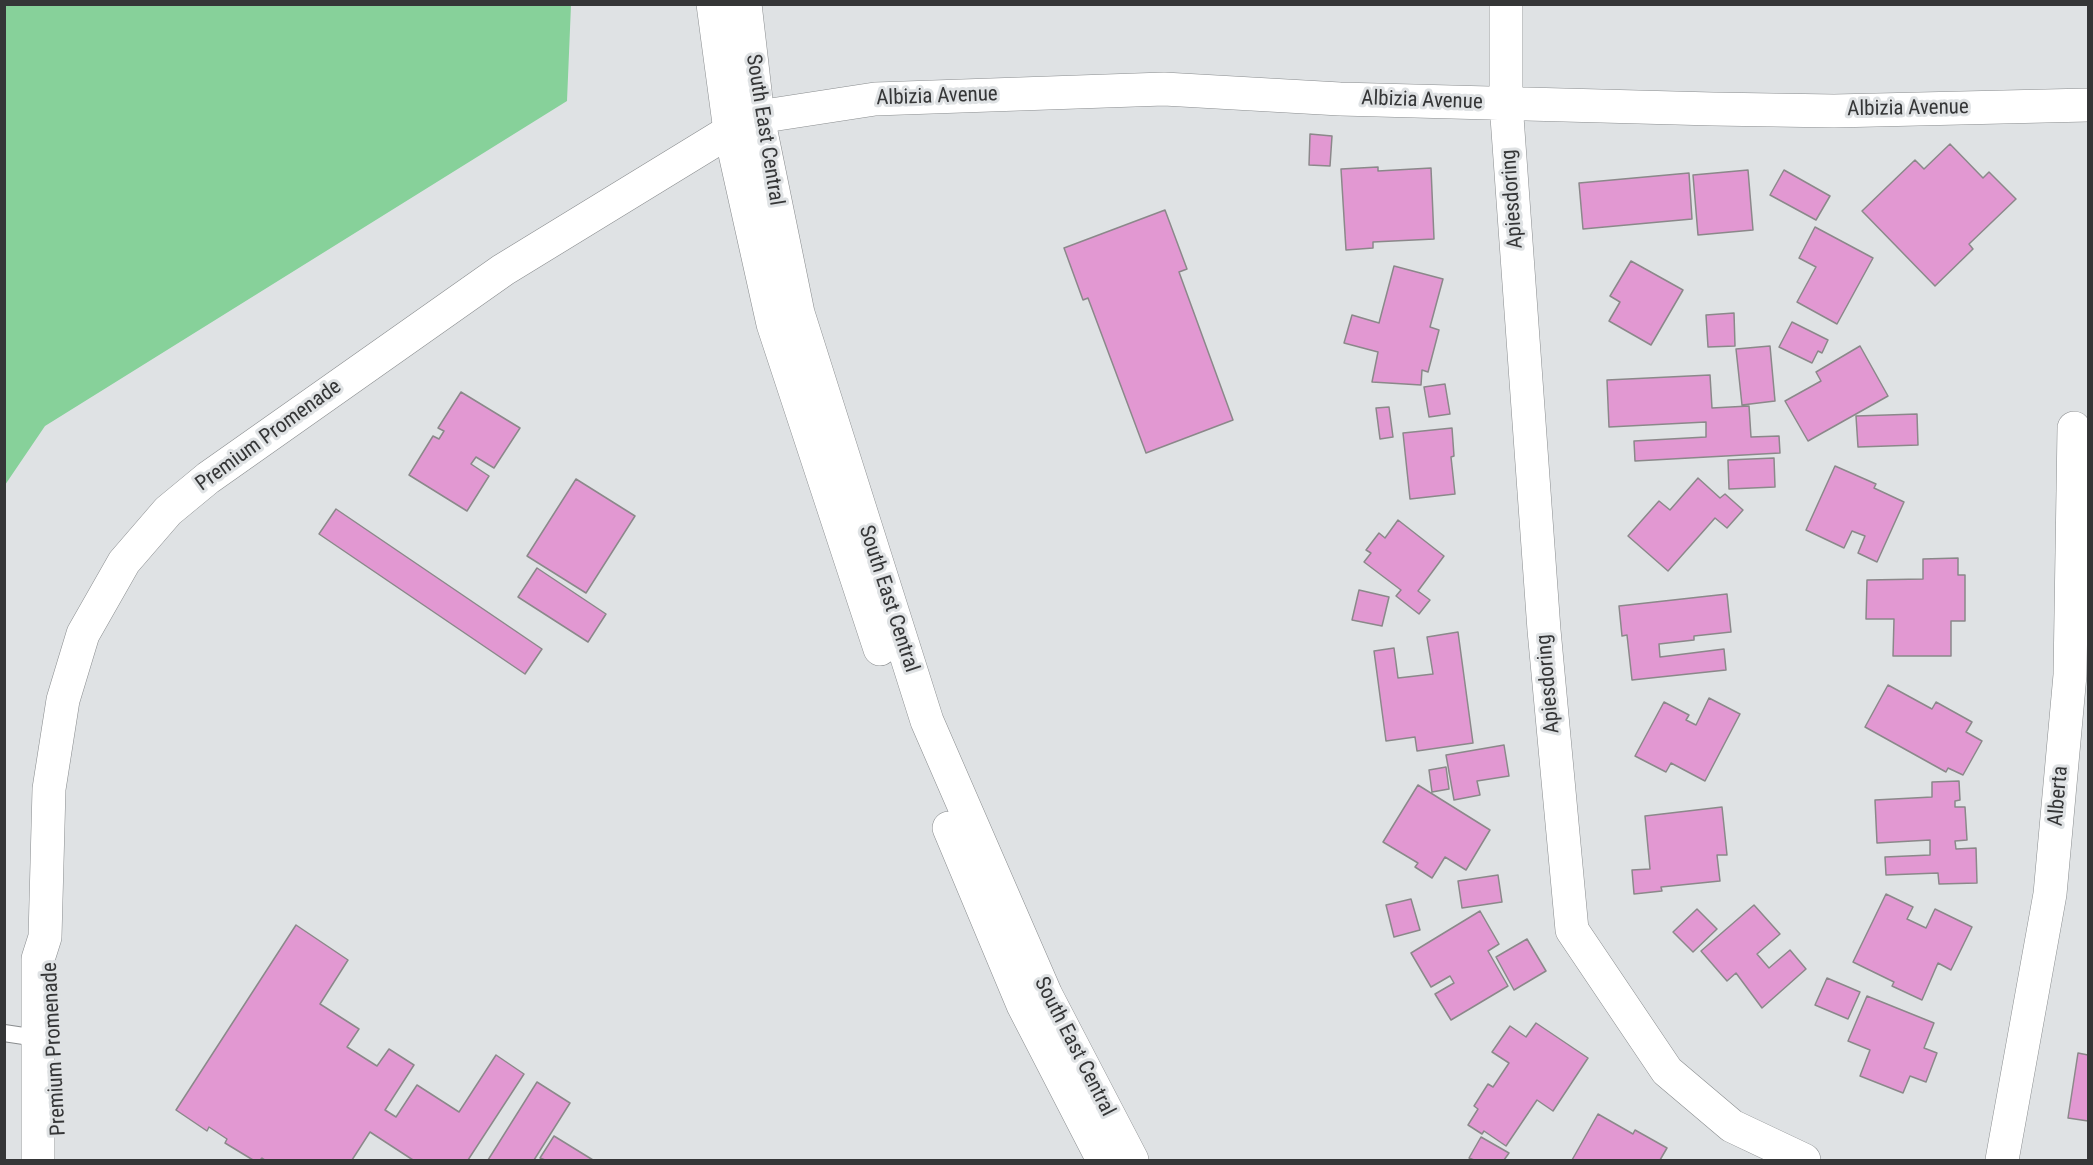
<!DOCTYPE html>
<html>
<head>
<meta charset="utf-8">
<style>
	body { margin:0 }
	#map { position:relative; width:2093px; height:1165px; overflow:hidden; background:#dfe2e4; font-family:"Roboto Condensed",sans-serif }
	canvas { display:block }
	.frame { position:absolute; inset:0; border:6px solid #353637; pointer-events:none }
</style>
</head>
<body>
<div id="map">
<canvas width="2093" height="1165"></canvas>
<div class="frame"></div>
</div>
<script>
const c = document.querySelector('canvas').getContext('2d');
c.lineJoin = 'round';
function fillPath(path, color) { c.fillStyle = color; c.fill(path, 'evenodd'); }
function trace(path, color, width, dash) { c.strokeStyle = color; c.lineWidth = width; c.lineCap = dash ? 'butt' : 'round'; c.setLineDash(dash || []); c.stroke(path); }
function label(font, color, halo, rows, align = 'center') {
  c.font = font + ' "Roboto Condensed",sans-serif'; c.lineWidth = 6; c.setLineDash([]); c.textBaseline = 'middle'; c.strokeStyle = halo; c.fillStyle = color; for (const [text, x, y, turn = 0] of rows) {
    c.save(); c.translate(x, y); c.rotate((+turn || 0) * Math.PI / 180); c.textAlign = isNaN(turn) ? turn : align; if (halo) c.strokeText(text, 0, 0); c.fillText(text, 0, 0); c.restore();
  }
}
const green = new Path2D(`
	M5,4L571,5L567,101L45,426L5,485Z`);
const building = new Path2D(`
	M1310,134L1332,136L1330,166L1309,165Z
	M1950,144L1983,178L1989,172L2016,199L1969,244L1973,249L1935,286L1862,211L1915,160L1924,169Z
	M1378,167V171L1431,168L1434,239L1373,242V248L1346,250L1341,169Z
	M1748,170L1753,230L1698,235L1693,175Z
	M1784,170L1830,196L1816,220L1770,195Z
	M1689,173L1692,219L1583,229L1579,183Z
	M1165,210L1187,269L1179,272L1233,420L1146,453L1088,298L1083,300L1064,248Z
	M1815,227L1873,258L1837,324L1797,302L1816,267L1799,258Z
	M1631,261L1683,290L1651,345L1609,321L1620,302L1610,296Z
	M1394,266L1443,279L1430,327L1439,330L1428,372L1422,370L1421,385L1372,382L1378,352L1344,343L1352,315L1379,323Z
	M1734,313L1735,346L1708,347L1706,315Z
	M1792,322L1828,340L1822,353L1818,351L1812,363L1779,347Z
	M1770,346L1775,401L1742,405L1736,349Z
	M1860,346L1888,396L1808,441L1785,401L1821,381L1816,372Z
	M1710,375L1712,408L1749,406L1751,437L1779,436L1780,453L1635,461L1634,441L1706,437V422L1609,427L1607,380Z
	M1445,384L1450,414L1429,417L1424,387Z
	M461,392L520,428L494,468L476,457L471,464L489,476L467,511L409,475L433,436L439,439L444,431L438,428Z
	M1389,407L1393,437L1380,439L1376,408Z
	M1917,414L1918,445L1858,447L1856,416Z
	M1452,428L1454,456L1451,457L1455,494L1410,499L1403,433Z
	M1774,458L1775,487L1729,489L1728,460Z
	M1835,466L1876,484L1874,488L1904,502L1877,562L1858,553L1865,536L1852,531L1844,548L1806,530Z
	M1698,478L1720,498L1725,494L1743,510L1727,528L1715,518L1668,571L1628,536L1659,501L1670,510Z
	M576,479L635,516L586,593L527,556Z
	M336,509L542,649L525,674L319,534Z
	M1398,520L1444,556L1418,591L1430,600L1419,614L1396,596L1401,590L1364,562L1371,553L1366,550L1379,533L1385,538Z
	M1958,558V575H1965V621H1951V656H1893L1894,619H1866L1867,580L1923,579V559Z
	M537,568L606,614L588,642L518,597Z
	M1359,590L1389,597L1382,626L1352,620Z
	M1727,594L1731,632L1694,636V640L1659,644L1660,657L1724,649L1726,670L1632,680L1627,635L1622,636L1619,606Z
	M1458,632L1473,743L1417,751L1415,737L1386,741L1374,651L1394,648L1398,678L1433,674L1427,637Z
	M1888,685L1932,709L1936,702L1972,722L1966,732L1982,741L1963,775L1948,768L1946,772L1865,727Z
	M1709,698L1740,714L1705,781L1671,763L1666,772L1635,756L1664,702L1689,715L1686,720L1696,725Z
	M1504,745L1509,776L1477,781L1480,795L1454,800L1446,755Z
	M1446,767L1449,789L1432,792L1429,770Z
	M1959,781L1960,800L1955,801V807H1965L1967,840L1955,841L1956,849L1976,848L1977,883L1939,884L1938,873L1886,875L1885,857L1930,855V840L1877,843L1875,800L1932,797V782Z
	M1418,785L1490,830L1466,870L1445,857L1432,878L1415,867L1418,863L1383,842Z
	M1722,807L1727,855H1717L1720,881L1661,887L1662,891L1634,894L1632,870L1650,869L1645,816Z
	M1498,875L1502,902L1462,908L1458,881Z
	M1886,894L1913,907L1907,919L1926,928L1935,909L1972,927L1951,970L1938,963L1922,1000L1892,986L1894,982L1853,962Z
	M1411,899L1420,930L1394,937L1386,905Z
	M1754,905L1780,934L1757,954L1769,968L1790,950L1806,969L1762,1008L1736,973L1727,981L1701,951Z
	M1697,909L1717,929L1693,952L1673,932Z
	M1480,911L1499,944L1488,951L1508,986L1451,1020L1435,994L1454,983L1450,976L1431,987L1411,953Z
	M296,925L348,960L320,1004L359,1029L347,1047L377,1066L389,1049L414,1065L385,1110L396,1117L417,1085L459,1112L496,1055L524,1074L468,1160H413L370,1132L352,1160H265L262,1158L260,1160H253L225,1143L227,1139L209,1127L207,1131L176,1110Z
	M1527,939L1546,971L1514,990L1496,957Z
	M1827,978L1860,992L1848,1019L1815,1005Z
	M1867,996L1934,1023L1924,1048L1937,1053L1926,1082L1910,1076L1903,1093L1860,1076L1870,1050L1848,1041Z
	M1536,1023L1588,1058L1553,1111L1537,1100L1506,1146L1484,1131L1482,1134L1468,1125L1478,1109L1474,1106L1488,1084L1493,1087L1509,1063L1492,1052L1510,1026L1526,1037Z
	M2078,1053L2088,1055V1121L2068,1118Z
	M537,1082L570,1103L534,1160H488Z
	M1598,1114L1633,1134L1635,1130L1667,1148L1660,1160H1572Z
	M554,1136L593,1160H545L540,1158Z
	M1481,1137L1509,1153L1504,1160H1474L1469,1158Z`);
const service = new Path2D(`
	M4,1033L37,1038`);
const minor = new Path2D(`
	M1506,4V103L1544,630L1572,930L1667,1071L1732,1126L1804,1160
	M38,1160V959L45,937L49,789L63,700L83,634L124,562L168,511L208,478L503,270L730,131L758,117L875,99L1164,89L1340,99L1713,109L1834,111L2088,105
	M2002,1160L2050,894L2070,675L2074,428`);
const tertiary = new Path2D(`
	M713,4L730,131L773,324L880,649
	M745,4L758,117L798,313L927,721L1046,995L1132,1160
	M949,828L1023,1005L1103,1160`);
const streetNames = [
	["Albizia Avenue",937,97,-2],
	["Albizia Avenue",1422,101,2],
	["Albizia Avenue",1908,109,-1],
	["South East Central",764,130,81],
	["Apiesdoring",1513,199,-94],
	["Premium Promenade",269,436,-36],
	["South East Central",888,599,72],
	["Apiesdoring",1549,684,-95],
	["Alberta",2059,796,-85],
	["South East Central",1074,1047,63],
	["Premium Promenade",55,1049,-93]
];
fillPath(green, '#87d19a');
fillPath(building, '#e298d2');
trace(building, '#8b888a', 1.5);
trace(service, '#898c8e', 18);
trace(minor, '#898c8e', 34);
trace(tertiary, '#898c8e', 34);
trace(service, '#fff', 16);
trace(minor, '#fff', 33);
trace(tertiary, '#fff', 33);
label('21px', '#353637', '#dfe2e4', streetNames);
</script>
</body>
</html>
